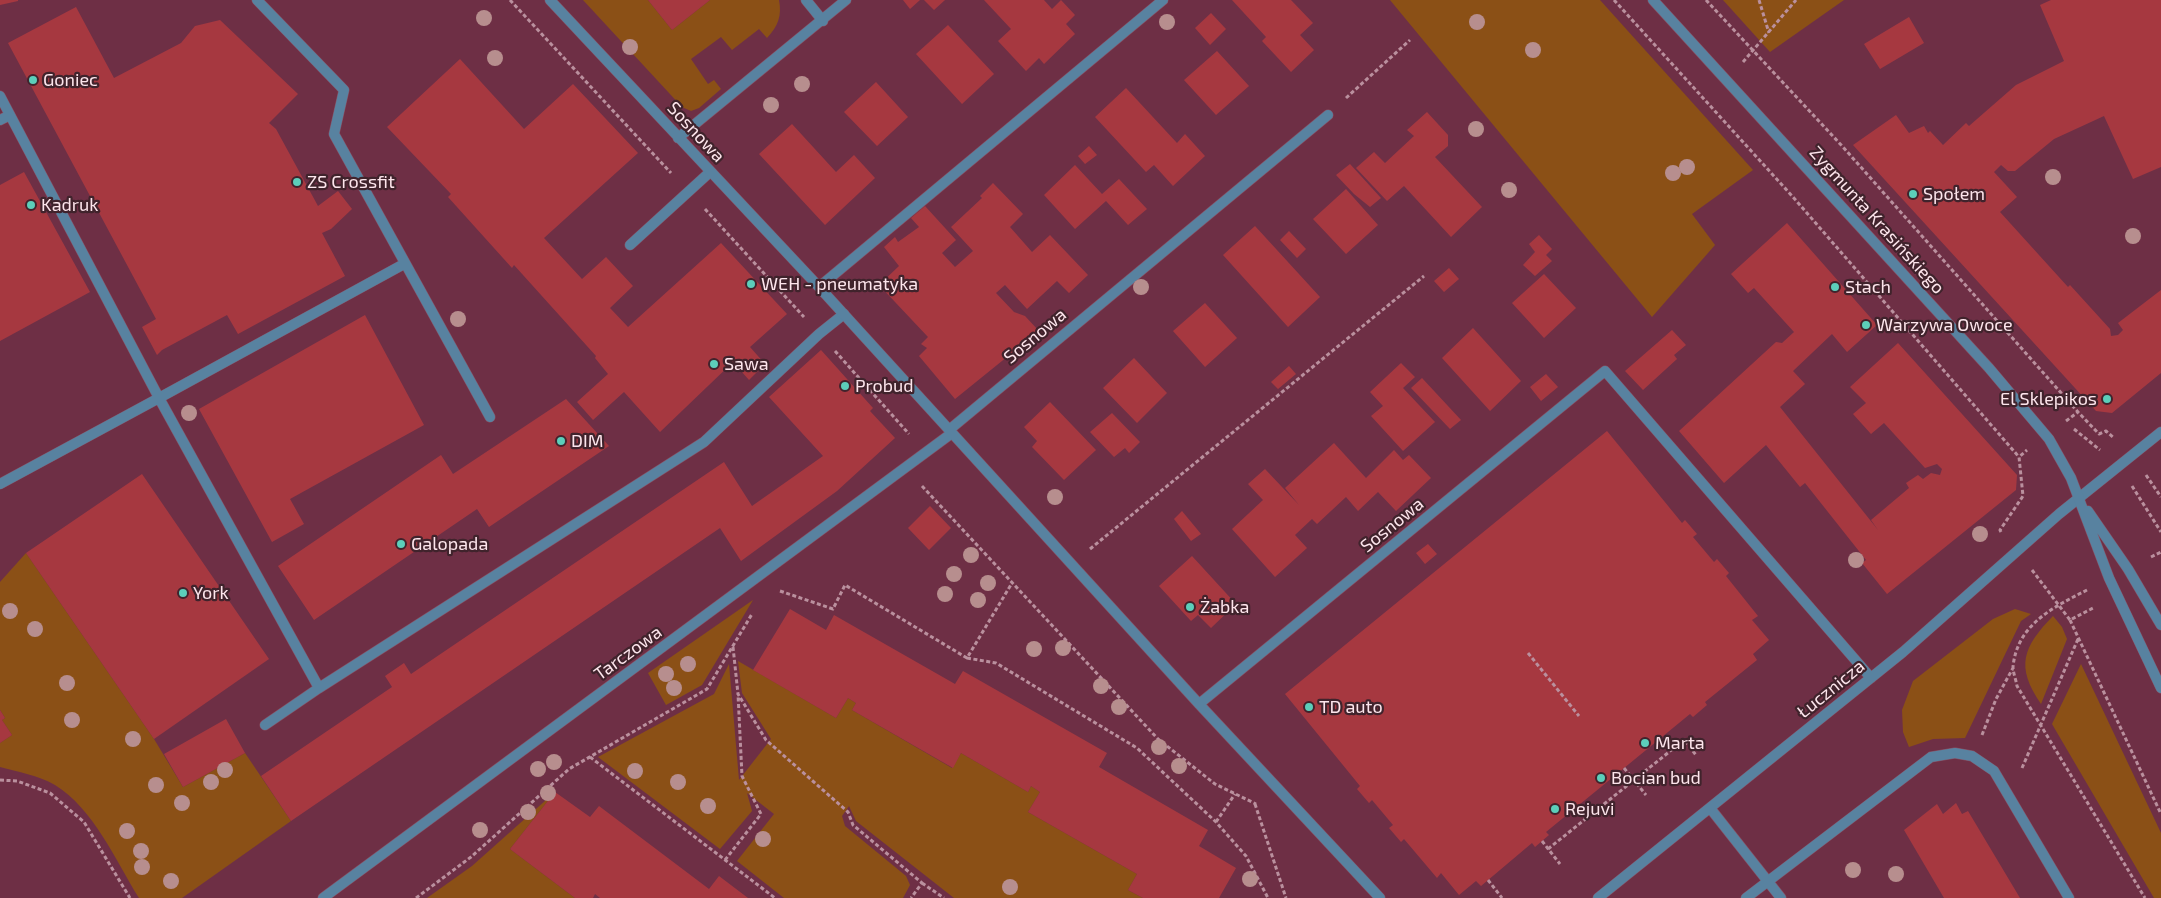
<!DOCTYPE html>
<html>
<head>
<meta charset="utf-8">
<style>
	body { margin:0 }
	canvas { display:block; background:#6e2f45 }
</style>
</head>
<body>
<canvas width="2161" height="898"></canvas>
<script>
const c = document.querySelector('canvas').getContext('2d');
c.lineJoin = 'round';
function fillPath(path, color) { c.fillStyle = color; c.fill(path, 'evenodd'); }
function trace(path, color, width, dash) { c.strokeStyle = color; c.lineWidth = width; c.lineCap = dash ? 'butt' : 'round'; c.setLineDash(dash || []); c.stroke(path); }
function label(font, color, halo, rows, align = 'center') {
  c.font = font + ' "Exo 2",sans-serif'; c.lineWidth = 4.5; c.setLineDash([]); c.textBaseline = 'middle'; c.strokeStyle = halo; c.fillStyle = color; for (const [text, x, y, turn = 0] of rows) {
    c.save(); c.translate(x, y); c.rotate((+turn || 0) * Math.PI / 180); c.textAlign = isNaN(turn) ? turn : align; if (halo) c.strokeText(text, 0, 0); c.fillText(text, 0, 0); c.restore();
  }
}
const green = new Path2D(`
	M583,0H648L672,30L710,0H779C782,16 778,26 767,38L759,29L732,50L721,37L691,59L708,84L714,80L721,89L699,108L691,111L682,107Z
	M1390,0H1600L1753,170L1692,214L1715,245L1652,317Z
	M1723,0H1844L1770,52Z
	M26,553L154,739L183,787L245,753L291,821L182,898H139C116,861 93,808 55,785C38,775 18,772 0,767V743L12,735L2,720L5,718L0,710V582Z
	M753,600L702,685L666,705L648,673Z
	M2015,609L2031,614L2021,621L1965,738L1933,739L1909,747L1903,732L1902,710L1913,681L1993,619Z
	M2053,616L2062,627L2067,639L2041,704C2015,666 2023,647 2053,616Z
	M738,661L836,718L848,698L856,703L852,710L952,768L961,753L1028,792L1031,786L1040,792L1028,812L1137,874L1128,890L1143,898H954L856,821L849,806L842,816L845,826L906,876L910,885L903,898H784L737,861L774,814L747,793L752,811L720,849L598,757L714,694L729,664L739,780L771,739L742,693Z
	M2081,664L2161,833V898H2154L2052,724Z
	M555,792L510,849L575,898H427L472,866Z`);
const building = new Path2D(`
	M0,0H18V1L0,5Z
	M648,0H710L672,30Z
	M903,0H920L910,9Z
	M924,0H945L934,10Z
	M984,0H1044L1052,9L1061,0L1075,15L1066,24L1075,34L1044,64L1039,58L1026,71L998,41L1011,29Z
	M1232,0H1291L1313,23L1300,35L1314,50L1291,72L1262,41L1266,37Z
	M2051,0H2161V167L2133,179L2104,116L2054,139L2015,171H2008L2001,165L1994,172L2017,197L2000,212L2068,287L2070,285L2110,329L2111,336L2118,335L2123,330L2118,323L2161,290V373L2112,413L2096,411L1853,145L1896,115L1909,133L1924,126L1928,133L1930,131L1943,145L1966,123L1969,126L2016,85L2064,61L2040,5Z
	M76,7L114,78L181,43L195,26L220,20L298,94L269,123L276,129L318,206L338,191L352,209L331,229L322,233L345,276L238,334L227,315L162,350L157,355L142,327L156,319L8,43Z
	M1211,13L1226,29L1210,45L1195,28Z
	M1909,17L1924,43L1880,69L1864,44Z
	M948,25L994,74L962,104L916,54Z
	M1217,51L1249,86L1216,115L1184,80Z
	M460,59L524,129L573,84L638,153L544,238L582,279L606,257L633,286L610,308L628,327L721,243L787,314L750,347L765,364L749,380L733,362L660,432L624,392L593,420L577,402L608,374L595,358L596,356L514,265L512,268L448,197L451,194L387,127Z
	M876,82L908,117L877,146L844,112Z
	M1126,88L1177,143L1185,134L1205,156L1173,186L1154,165L1146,172L1095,117Z
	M1427,112L1448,135V146L1435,157L1482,207L1451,237L1404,186L1387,201L1356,168L1374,152L1385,163L1414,136L1407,130Z
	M792,124L836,172L854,155L875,178L825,225L759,154Z
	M1089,146L1097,155L1085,164L1078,156Z
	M1350,164L1381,198L1370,207L1354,194L1336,175Z
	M1075,165L1102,194L1119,179L1147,209L1128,225L1106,201L1075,229L1044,195Z
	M24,172L90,292L0,341V185Z
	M993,183L1023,214L1010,227L1032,252L1050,235L1088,275L1069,293L1057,281L1027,309L1005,285L996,293L1014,312L1025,316L1039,331L955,399L919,356L927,348L921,344L928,337L879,285L899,266L884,247L895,237L898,242L919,227L911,218L925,206L956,240L942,253L955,267L973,251L951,227L982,198L980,196Z
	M1346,189L1378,225L1346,254L1313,219Z
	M1787,223L1877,325L1847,352L1832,334L1793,371L1805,384L1780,407L1878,530L1871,520L1909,488L1906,483L1918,475L1923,479L1931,473L1940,475L1942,469L1937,464L1925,468L1884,423L1871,434L1853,414L1866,403L1850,387L1898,343L2017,475L2016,490L1887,594L1862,563L1866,560L1805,483L1800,487L1766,445L1724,483L1679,431L1776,342L1782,343L1794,332L1754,288L1748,293L1731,274Z
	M1255,226L1320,297L1288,327L1223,255Z
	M1289,231L1306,249L1297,258L1280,240Z
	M1539,235L1552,249L1546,255L1552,261L1535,276L1523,265L1535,252L1529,244Z
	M1449,268L1459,279L1444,292L1434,281Z
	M1544,274L1576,308L1544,338L1512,303Z
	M1205,303L1237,338L1205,367L1173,331Z
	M365,315L424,425L290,499L304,524L272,542L199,409Z
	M1473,328L1521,381L1490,411L1442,358Z
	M1672,330L1686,345L1674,355L1677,359L1643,390L1625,371Z
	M821,350L873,408L870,411L895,438L837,491L741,561L720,528L291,821L261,776L392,687L385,676L404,663L411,674L724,462L752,506L823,456L769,397Z
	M1134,358L1167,393L1137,423L1103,388Z
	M1401,363L1415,377L1403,388L1435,422L1403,451L1371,416L1383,406L1370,392Z
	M1289,366L1296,374L1278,389L1271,382Z
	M1546,374L1558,387L1541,401L1530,387Z
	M1422,378L1461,420L1450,429L1411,388Z
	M566,399L609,446L489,527L477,509L314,620L278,566L441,455L453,474Z
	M1050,402L1096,450L1064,480L1032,447L1037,441L1024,427Z
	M1112,413L1140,442L1129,453L1125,448L1114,457L1090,432Z
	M1607,431L1682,523L1685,520L1697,534L1693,537L1714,562L1717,559L1729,573L1726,576L1758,616L1752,620L1769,640L1753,654L1757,660L1705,702L1707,705L1693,717L1690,714L1546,832L1549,835L1535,847L1532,843L1481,886L1476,881L1459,895L1441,873L1437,878L1404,839L1401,842L1389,828L1393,825L1372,800L1369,803L1357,789L1360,786L1285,694Z
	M1334,443L1366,478L1394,450L1403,460L1409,455L1431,478L1396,511L1378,492L1358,511L1346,497L1317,524L1312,519L1295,535L1307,548L1275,577L1232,529L1263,500L1248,484L1265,469L1299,505L1285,488Z
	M142,474L269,659L154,739L26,553Z
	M930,506L951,528L929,550L908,528Z
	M1182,511L1201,534L1191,541L1174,519Z
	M1428,544L1437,554L1425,564L1416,553Z
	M1192,556L1236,604L1211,628L1198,615L1191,621L1159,586Z
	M790,609L826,630L834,615L955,684L963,671L1107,753L1099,767L1208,830L1199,846L1236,868L1219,898H1143L1128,890L1137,874L1028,812L1040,792L1031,786L1028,792L961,753L953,768L852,710L856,703L848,698L836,718L753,670Z
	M0,710L5,718L2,720L12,735L0,743Z
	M226,719L245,753L183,787L164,754Z
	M555,792L590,817L599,806L709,889L719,876L748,898H600L595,894L593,898H575L510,849Z
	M1956,803L1962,814L1968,811L2020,898H1944L1904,830L1937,804L1943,814Z`);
const path = new Path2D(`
	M510,0L671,173
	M1614,0L1793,197L2019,457
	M1706,0L1843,147L2078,412L2099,434L2106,431L2114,438
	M1759,0L1769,33
	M1743,62L1796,0
	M1346,98L1410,40
	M705,209L804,317
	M835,351L909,434
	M2066,421L2078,412
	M2074,429L2100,450
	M2146,475L2161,497
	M922,486L1158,739L1215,784L1256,804
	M2132,486L2161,532
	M2001,532L2000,530L2023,496L2019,457L2027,450
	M1090,549L1424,276
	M2151,557L2161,552
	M2032,570L2070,620L2095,607
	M2087,590C2054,607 2017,624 2013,667C2013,672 2016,680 2017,686L2145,898
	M780,591L833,609L845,585L967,658L1012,583
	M2070,620L2161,814
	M733,647L738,694L766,740L848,812L853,825L922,883L911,898
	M1528,653L1579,716
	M967,658L996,663L1137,748L1216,822L1246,856L1268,898
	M1982,735L1996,699L2013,668
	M590,757L775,898
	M1624,768L1646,795
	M2022,768L2078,639
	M0,780L17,781L50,793L84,822L130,898
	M1255,804L1286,898
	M1216,822L1235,794
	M1542,841L1560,864
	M1548,849L1684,740L1696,755
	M725,860L761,814L742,776L738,694
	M1488,880L1502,898
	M922,883L944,898
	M416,898L471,857L569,769L707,689L752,614`);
const service = new Path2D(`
	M257,0L344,90L334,134L490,417
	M0,96L159,398L0,484
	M0,120L10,115
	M630,245L710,172
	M319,688L159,398L404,264
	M265,725L319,688L704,442L819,334L844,314`);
const minor = new Path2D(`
	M550,0L819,287L1199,704L1380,898
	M806,0L823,21
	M678,138L846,0
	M819,287L1163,0
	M949,430L1328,115
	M1199,704L1605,371L1871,678
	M1710,808L1781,898
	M323,898L952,433
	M1598,898L1903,652L2059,514L2161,432
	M1746,898L1931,757L1955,753L1972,756L1994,771L2069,898`);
const tertiary = new Path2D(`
	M1653,0L1989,368L2049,439L2071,478L2109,578L2161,688
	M2088,511L2128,569L2161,625`);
const trees = [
	[484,18],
	[1167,22],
	[1477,22],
	[630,47],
	[1533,50],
	[495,58],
	[802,84],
	[771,105],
	[1476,129],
	[1687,167],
	[1673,173],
	[2053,177],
	[1509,190],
	[2133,236],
	[1141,287],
	[458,319],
	[189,413],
	[1055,497],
	[1980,534],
	[971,555],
	[1856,560],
	[954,574],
	[988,583],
	[945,594],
	[978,600],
	[10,611],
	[35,629],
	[1063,648],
	[1034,649],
	[688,664],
	[666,674],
	[67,683],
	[1101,686],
	[674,688],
	[1119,707],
	[72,720],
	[133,739],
	[1159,747],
	[554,762],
	[1179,766],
	[538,769],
	[225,770],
	[635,771],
	[211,782],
	[678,782],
	[156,785],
	[548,793],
	[182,803],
	[708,806],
	[528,812],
	[480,830],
	[127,831],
	[763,839],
	[141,851],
	[142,867],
	[1853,870],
	[1896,874],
	[1250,879],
	[171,881],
	[1010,887]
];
const markers = [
	[33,80,5,"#5cceba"],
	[297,182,5,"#5cceba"],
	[1913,194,5,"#5cceba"],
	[31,205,5,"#5cceba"],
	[751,284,5,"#5cceba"],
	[1835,287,5,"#5cceba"],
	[1866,325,5,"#5cceba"],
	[714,364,5,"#5cceba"],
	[845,386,5,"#5cceba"],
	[2107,399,5,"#5cceba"],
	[561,441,5,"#5cceba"],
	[401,544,5,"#5cceba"],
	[183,593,5,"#5cceba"],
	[1190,607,5,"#5cceba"],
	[1309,707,5,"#5cceba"],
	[1645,743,5,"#5cceba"],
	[1601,778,5,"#5cceba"],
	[1555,809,5,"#5cceba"]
];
const poiNames = [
	["Goniec",43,80],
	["ZS Crossfit",307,182],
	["Społem",1923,194],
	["Kadruk",41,205],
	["WEH - pneumatyka",761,284],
	["Stach",1845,287],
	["Warzywa Owoce",1876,325],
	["Sawa",724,364],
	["Probud",855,386],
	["El Sklepikos",2097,399,"right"],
	["DIM",571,441],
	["Galopada",411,544],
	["York",193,593],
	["Żabka",1200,607],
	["TD auto",1319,707],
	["Marta",1655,743],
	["Bocian bud",1611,778],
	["Rejuvi",1565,809]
];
const streetNames = [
	["Sosnowa",696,132,47],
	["Zygmunta Krasińskiego",1877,220,48],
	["Sosnowa",1035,336,-40],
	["Sosnowa",1392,525,-39],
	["Tarczowa",628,653,-36],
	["Łucznicza",1831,689,-39]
];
fillPath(green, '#8b5016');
fillPath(building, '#a63840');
trace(service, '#885063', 11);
trace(minor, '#885063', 11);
trace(tertiary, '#885063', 11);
trace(path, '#ba909e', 3, [4, 2.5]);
trace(service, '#5882a0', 10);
trace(minor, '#5882a0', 10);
trace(tertiary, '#5882a0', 10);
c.fillStyle = '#b78e8e';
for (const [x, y] of trees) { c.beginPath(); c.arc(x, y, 8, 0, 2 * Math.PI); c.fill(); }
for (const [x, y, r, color] of markers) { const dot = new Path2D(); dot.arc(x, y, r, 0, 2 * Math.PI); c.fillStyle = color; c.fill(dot); trace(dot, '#40232c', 2); }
label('18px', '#fde5ec', '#40232c', poiNames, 'left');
label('18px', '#fde5ec', '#40232c', streetNames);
</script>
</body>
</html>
